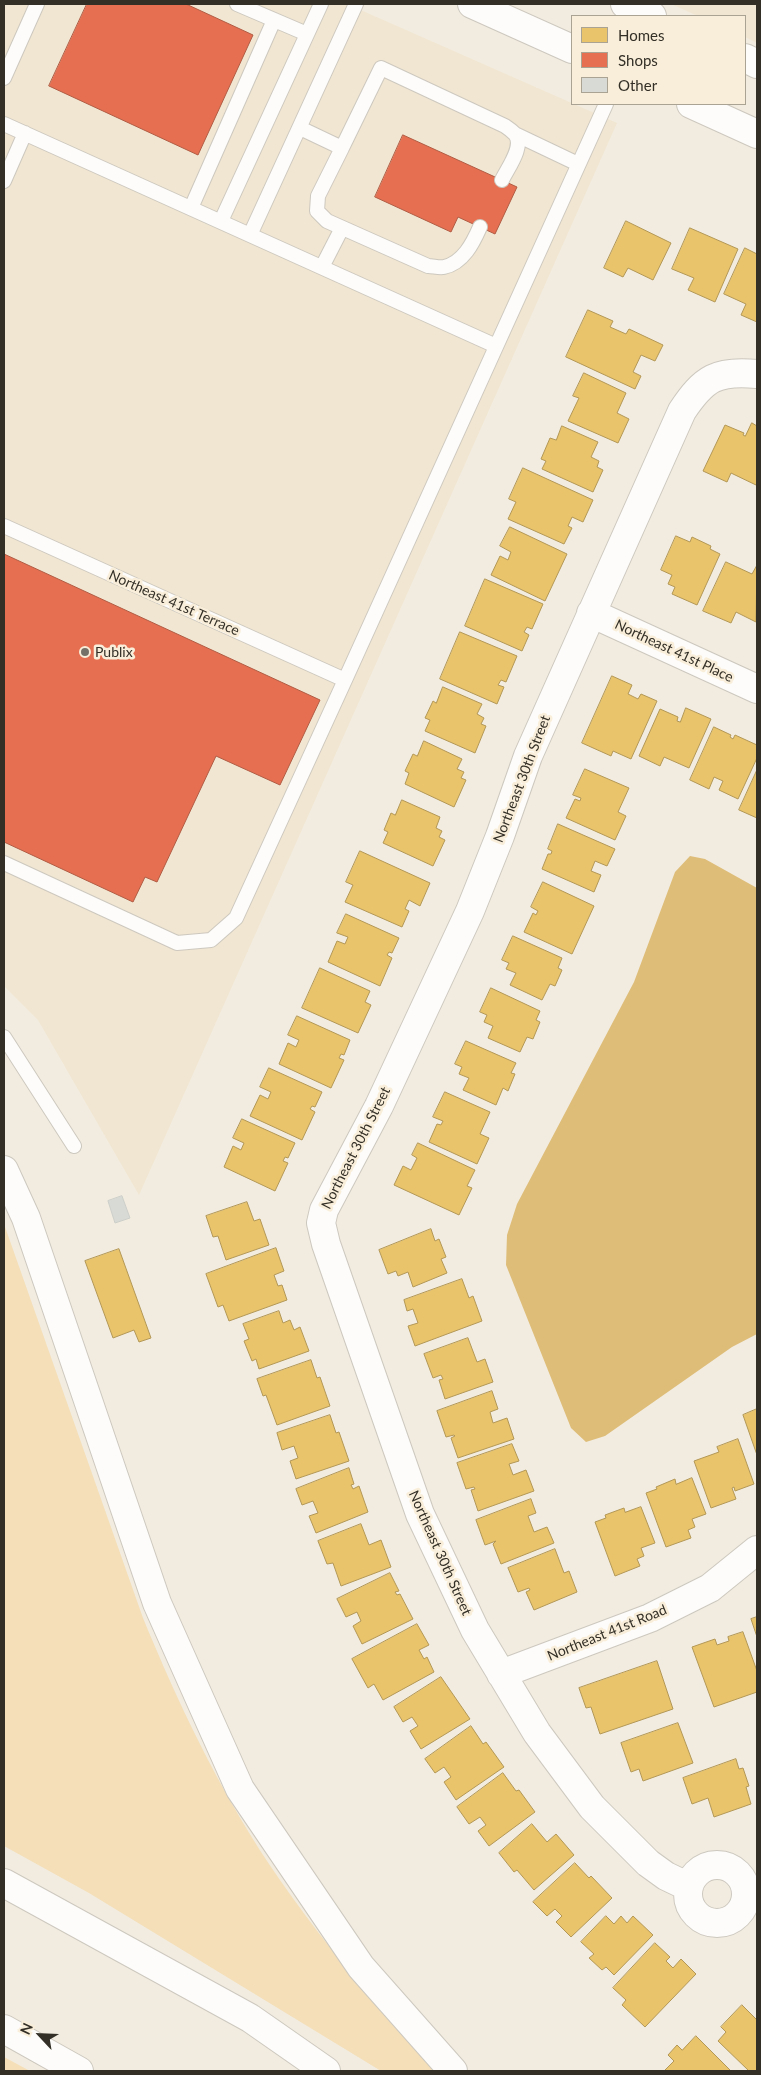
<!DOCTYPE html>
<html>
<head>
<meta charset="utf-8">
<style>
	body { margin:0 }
	#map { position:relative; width:761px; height:2075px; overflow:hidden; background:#f2ece0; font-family:Lato,sans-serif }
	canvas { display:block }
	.frame { position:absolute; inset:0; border:5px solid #332f27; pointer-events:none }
	.legend { position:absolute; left:571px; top:15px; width:175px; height:90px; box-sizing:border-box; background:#f9eed9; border:1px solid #aaa292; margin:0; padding:6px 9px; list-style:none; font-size:15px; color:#332f27 }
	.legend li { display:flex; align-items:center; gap:10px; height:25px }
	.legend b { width:25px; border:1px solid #aaa292 }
	.north { position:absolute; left:15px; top:2010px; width:50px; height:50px; -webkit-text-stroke:4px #f9eed9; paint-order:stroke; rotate:295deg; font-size:14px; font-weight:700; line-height:20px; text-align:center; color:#332f27 }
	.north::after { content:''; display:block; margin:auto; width:18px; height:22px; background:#332f27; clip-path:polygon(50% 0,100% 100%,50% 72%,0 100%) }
</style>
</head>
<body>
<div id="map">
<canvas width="761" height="2075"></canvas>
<div class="frame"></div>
<ul class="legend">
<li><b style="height:14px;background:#e9c46a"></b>Homes</li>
<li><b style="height:14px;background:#e76f51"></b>Shops</li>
<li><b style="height:14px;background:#d8dad6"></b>Other</li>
</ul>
<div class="north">N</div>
</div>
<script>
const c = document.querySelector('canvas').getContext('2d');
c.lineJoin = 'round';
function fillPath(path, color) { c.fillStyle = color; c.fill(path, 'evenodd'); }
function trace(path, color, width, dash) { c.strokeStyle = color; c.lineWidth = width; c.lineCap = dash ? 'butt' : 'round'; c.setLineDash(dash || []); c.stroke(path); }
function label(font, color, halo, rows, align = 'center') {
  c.font = font + ' Lato,sans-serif'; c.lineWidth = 5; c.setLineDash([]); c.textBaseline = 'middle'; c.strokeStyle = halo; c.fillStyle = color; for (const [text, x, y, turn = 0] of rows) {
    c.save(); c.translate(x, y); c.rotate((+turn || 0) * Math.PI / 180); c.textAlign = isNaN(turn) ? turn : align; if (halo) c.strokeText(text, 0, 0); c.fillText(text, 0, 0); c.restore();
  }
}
const built = new Path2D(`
	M4,4H347L617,123L139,1195L38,1020L4,986Z
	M671,4H757V43L745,37V16H698Z`);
const green = new Path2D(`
	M4,1224L143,1618C178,1703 218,1787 269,1864C300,1910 335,1955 370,1997C393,2022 417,2046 441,2071H381L89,1893L4,1846Z
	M4,2057L30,2071H4Z`);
const water = new Path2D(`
	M690,856L705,859L757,888V1334L732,1347L605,1436L586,1442L571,1428L506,1265L507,1235L517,1204L634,982L675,872Z`);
const homes = new Path2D(`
	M626,221L671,243L653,280L628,268L623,277L604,268Z
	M690,228L738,249L715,302L688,290L694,278L672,269Z
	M745,248L757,254V322L741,315L746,304L724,294Z
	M588,310L613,321L610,327L626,334L629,329L663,345L655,361L641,355L633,372L641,376L635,389L566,357Z
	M584,373L626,393L617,413L629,419L618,443L568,421L579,398L573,396Z
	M752,423L757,426V482L756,485L731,473L727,482L703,471L725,425L744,433L743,435L745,436Z
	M562,426L598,442L591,457L599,461L597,467L603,470L593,492L542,469L546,461L541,459L550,438L556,440Z
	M523,468L593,500L583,522L572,517L568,526L572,528L564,544L508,519L516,502L509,499Z
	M510,527L567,554L545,601L491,575L500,556L508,560L511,552L500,546Z
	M676,536L690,542L692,537L711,546L710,549L720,554L697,605L672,594L675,587L668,584L672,575L661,570Z
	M726,562L752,574L757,565L756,622L736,612L731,623L703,611Z
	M485,579L543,604L532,629L527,627L524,632L529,635L522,651L465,626Z
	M460,632L517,656L506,682L501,680L498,685L504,687L497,704L440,679Z
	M612,676L632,685L628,694L638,699L641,694L657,701L631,759L613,751L611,756L582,743Z
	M443,687L482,704L477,714L484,718L481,724L486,726L475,753L425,731L430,720L425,718L433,701L436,703Z
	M686,708L711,719L689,768L664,757L660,766L639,756L660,709L678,717L677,721L680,722Z
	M714,727L731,735L730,737L733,739L735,735L757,745V758L738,799L719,790L723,781L714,777L709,789L690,780Z
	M424,741L462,759L457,769L464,772L461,778L466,780L454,807L405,784L409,773L405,771L413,754L417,756Z
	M585,769L629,788L618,812L626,816L615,840L566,818L575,799L580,801L581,798L573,795Z
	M757,770V818L739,810Z
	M402,800L440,817L436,828L442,831L439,837L445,840L433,866L383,843L388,832L384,830L391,813L395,815Z
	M558,824L615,849L607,866L595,861L591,871L601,875L594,892L542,869L548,854H551L552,851L548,849Z
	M360,851L430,883L420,906L409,900L405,909L409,911L402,927L345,902L353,885L346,882Z
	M543,882L594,906L572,954L524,932L533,913L536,915L538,911L531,907Z
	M346,914L399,938L392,953L389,952L387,955L392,958L380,986L328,962L337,941L345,944L348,937L337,933Z
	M513,936L562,958L558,968L562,970L555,986L550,984L542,1000L510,985L516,973L506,969L509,963L502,960Z
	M320,968L370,991L365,1002L371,1005L358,1033L302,1008Z
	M491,988L540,1011L536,1020L540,1022L533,1039L527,1037L520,1052L488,1038L493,1026L484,1022L487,1015L480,1012Z
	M297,1016L350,1040L344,1055L341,1054L339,1058L344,1060L331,1088L279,1064L288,1043L296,1047L299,1040L288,1035Z
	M466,1041L516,1063L511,1073L515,1074L508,1091L503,1088L496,1105L463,1090L469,1078L459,1074L462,1067L455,1064Z
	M269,1068L322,1092L315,1107L312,1106L310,1109L315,1112L302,1140L250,1116L260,1095L268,1099L271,1092L260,1087Z
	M445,1092L490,1112L480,1134L489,1138L477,1164L429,1142L437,1124L441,1125L443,1121L433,1117Z
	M242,1119L295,1143L288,1158L285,1157L283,1161L288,1163L275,1191L224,1167L233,1146L241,1150L244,1143L233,1138Z
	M418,1143L475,1170L467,1186L472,1188L459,1215L394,1185L403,1166L411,1170L417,1158L412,1155Z
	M247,1202L254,1221L260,1219L269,1245L226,1260L218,1236L213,1237L206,1216Z
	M431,1229L435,1241L439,1239L446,1257L441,1259L447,1273L413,1287L408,1272L398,1276L396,1271L388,1274L379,1250Z
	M276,1248L284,1271L274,1275L278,1286L282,1285L287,1300L229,1321L223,1305L218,1307L206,1274Z
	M119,1249L151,1338L139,1342L134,1330L113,1338L85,1261Z
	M462,1279L469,1298L473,1296L482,1321L415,1346L408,1326L418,1323L413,1309L407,1311L404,1300Z
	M279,1311L283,1323L290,1320L294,1330L300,1327L309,1351L259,1369L256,1359L252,1361L244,1341L249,1339L243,1324Z
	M468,1338L477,1362L485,1359L493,1382L445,1399L439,1380L443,1379L441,1375L433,1378L424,1354Z
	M311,1360L317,1378L320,1377L330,1406L277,1425L266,1395L263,1396L257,1379Z
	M492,1391L498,1409L490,1412L493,1423L507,1418L514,1439L458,1458L451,1438L455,1436L454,1435L446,1437L437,1411Z
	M757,1409V1455L743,1415Z
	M330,1415L336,1433L339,1432L349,1461L296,1479L290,1461L298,1458L294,1446L282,1450L277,1433Z
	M738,1439L754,1484L735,1491L734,1487L732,1488L736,1499L711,1508L694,1461L719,1452L717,1447Z
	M512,1444L519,1461L509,1464L513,1475L526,1470L534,1491L478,1511L471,1490L475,1489L474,1487L466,1489L457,1463Z
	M349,1468L354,1484L351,1485L353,1489L359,1486L368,1512L316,1533L309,1516L318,1513L313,1501L302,1505L296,1489Z
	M692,1478L706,1514L692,1519L695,1527L688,1530L691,1538L666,1547L646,1493L657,1489L656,1487L675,1479L676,1484Z
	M531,1499L536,1513L528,1516L534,1532L547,1527L554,1543L501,1564L493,1544L496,1541L485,1545L476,1520Z
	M641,1507L655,1543L641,1548L644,1556L637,1559L640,1566L615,1576L595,1522L606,1518L605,1515L624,1508L625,1512Z
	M361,1524L369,1545L381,1540L391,1567L341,1586L333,1563L327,1564L318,1541Z
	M555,1549L564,1573L569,1571L577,1592L534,1610L526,1592L530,1590L529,1588L518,1592L508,1568Z
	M390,1573L399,1591L395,1592L397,1595L400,1594L413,1619L362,1644L353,1626L361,1621L357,1612L346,1617L337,1599Z
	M757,1617V1637L751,1619Z
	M417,1624L429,1645L419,1650L424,1659L427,1657L434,1672L383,1700L374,1684L368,1688L352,1659Z
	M743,1632L757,1671V1692L714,1707L692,1647L715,1639L717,1645L729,1641L728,1637Z
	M657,1661L673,1709L600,1734L591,1707L586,1708L579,1688Z
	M441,1677L470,1719L421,1749L410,1731L418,1726L412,1717L403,1722L394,1707Z
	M678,1723L693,1763L643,1781L639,1769L631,1772L621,1743Z
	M471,1726L483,1744L486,1742L504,1767L456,1800L444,1782L451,1777L444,1767L435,1773L425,1759Z
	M736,1759L739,1769L743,1768L749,1786L746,1787L751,1804L714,1817L708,1798L692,1804L683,1778Z
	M503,1773L516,1791L519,1790L535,1812L489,1846L478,1831L486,1825L480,1817L469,1824L457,1807Z
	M532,1824L547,1842L556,1834L574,1855L534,1890L517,1870L514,1872L499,1853Z
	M575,1863L589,1878L591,1876L612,1898L571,1937L556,1922L562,1916L555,1909L547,1916L533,1902Z
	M606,1916L614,1924L621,1916L627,1923L633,1916L653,1935L614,1975L606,1967L602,1970L589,1958L594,1954L581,1942Z
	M655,1943L670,1957L666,1961L673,1968L681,1959L696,1974L645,2027L622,2005L626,2000L613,1988Z
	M742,2005L757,2020V2071H749L718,2041L726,2032L721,2027Z
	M696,2036L731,2071H664L674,2061L668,2055L677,2045L682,2050Z`);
const shops = new Path2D(`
	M87,4H186L253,35L198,155L49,86Z
	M403,135L517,187L495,234L458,217L451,232L375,197Z
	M4,554L320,700L280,785L216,756L157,882L145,877L133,902L4,842Z`);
const building = new Path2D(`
	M122,1196L130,1218L115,1223L108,1201Z`);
const service = new Path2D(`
	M237,4L307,34
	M4,78L37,4
	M4,124L496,346
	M300,128L342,148L318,196L317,211L327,221L428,266C433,266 439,268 444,267C463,263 473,243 480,227
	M515,134L578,164
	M342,148L381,68L505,126C508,128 512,131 515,134C525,146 507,169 502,180
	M4,181L25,133
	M191,208L274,20
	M221,221L321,4
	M250,235L356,4
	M322,267L342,228
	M4,526L345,680
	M4,863L177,943L211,940L236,918L345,680L606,104
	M4,1037L74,1146`);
const minor = new Path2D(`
	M591,613L757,689
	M501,1674L650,1618L710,1588L757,1550
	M688 1894a29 29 0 1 1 58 0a29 29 0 1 1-58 0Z
	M689,1887L666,1876L648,1863L592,1807L537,1733L475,1630L420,1514L326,1244L321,1223L324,1210L379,1106L470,911L500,836L528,756L682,411C704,378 717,370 757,374`);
const secondary = new Path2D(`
	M472,4L572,49
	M625,4L652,16
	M745,58L757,64
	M691,104L757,134`);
const motorway = new Path2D(`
	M4,1170L26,1218L157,1603L240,1789L361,1967L453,2071
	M4,1883L250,2018L326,2071
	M4,2029L79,2071`);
const markers = [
	[85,652,5,"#767168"]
];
const streetNames = [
	["Northeast 41st Terrace",174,603,24],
	["Northeast 41st Place",674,651,25],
	["Northeast 30th Street",522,779,-69],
	["Northeast 30th Street",356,1148,-63],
	["Northeast 30th Street",440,1553,66],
	["Northeast 41st Road",607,1633,-22]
];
const poiNames = [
	["Publix",95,652]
];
fillPath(built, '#f1e6d1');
fillPath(green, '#f4dfb8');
fillPath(water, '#debd79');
fillPath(homes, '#e9c46a');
trace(homes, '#b29756', 1);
fillPath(shops, '#e76f51');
trace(shops, '#b15c44', 1);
fillPath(building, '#d8dad6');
trace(building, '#cccec9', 1);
trace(service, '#cdc8bf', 16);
trace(minor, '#cdc8bf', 30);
trace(secondary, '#cdc8bf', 30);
trace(motorway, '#cdc8bf', 30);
trace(service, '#fdfcfa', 14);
trace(minor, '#fdfcfa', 28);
trace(secondary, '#fdfcfa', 28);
trace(motorway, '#fdfcfa', 28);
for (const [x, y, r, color] of markers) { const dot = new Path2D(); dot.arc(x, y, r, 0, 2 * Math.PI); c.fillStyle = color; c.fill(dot); trace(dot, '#f9eed9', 2); }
label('14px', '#332f27', '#f9eed9', streetNames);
label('14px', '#332f27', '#f9eed9', poiNames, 'left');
</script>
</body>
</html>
